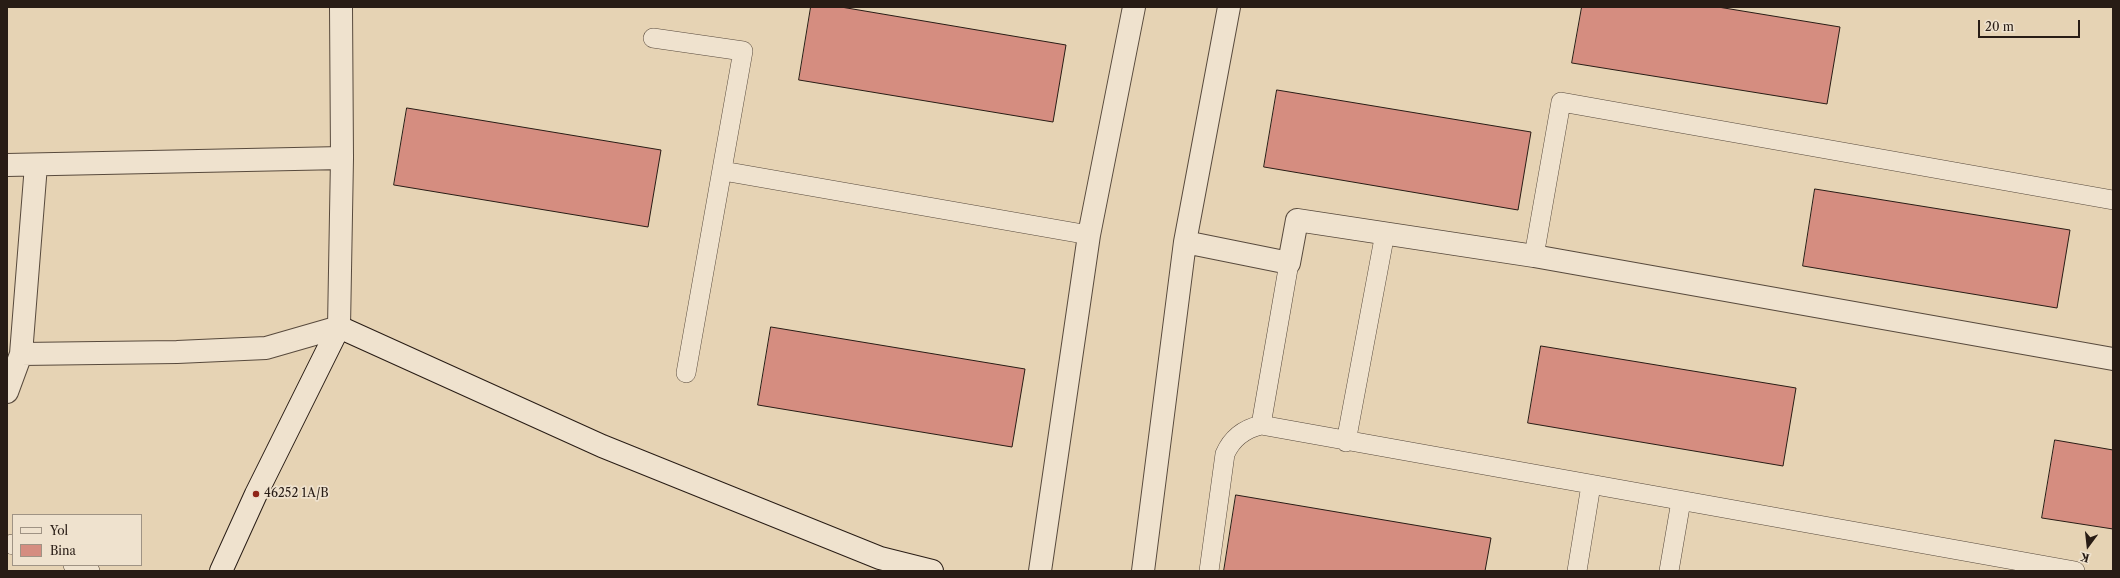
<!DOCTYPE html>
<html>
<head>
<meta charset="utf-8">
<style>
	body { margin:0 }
	#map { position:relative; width:2120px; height:578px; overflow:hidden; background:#e6d3b4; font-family:"Libre Caslon Text",serif }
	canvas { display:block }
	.frame { position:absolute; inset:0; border:8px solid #281c15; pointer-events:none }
	.legend { position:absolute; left:12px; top:514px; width:130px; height:52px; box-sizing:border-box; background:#efe2ce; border:1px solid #9f9384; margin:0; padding:5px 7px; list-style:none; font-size:12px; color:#281c15 }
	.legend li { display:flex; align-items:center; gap:8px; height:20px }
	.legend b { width:20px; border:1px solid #9f9384 }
	.north { position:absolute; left:2068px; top:526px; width:40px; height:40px; -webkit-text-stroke:3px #efe2ce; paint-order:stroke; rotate:195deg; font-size:11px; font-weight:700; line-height:16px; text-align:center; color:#281c15 }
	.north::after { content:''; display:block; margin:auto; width:14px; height:18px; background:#281c15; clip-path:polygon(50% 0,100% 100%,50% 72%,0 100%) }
	.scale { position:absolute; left:1978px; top:20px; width:102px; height:18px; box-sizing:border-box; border:2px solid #281c15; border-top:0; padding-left:5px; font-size:12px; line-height:14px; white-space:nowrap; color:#281c15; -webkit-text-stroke:3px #efe2ce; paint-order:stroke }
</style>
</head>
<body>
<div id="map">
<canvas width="2120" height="578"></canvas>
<div class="frame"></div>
<ul class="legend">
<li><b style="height:5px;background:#efe2ce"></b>Yol</li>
<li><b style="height:11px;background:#d58d80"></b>Bina</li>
</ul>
<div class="north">K</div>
<div class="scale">20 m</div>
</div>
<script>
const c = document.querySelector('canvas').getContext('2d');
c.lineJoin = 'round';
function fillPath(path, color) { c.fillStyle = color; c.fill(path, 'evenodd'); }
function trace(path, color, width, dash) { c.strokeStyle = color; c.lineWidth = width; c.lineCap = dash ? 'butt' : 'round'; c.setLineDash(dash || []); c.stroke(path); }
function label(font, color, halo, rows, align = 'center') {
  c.font = font + ' "Libre Caslon Text",serif'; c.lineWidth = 3.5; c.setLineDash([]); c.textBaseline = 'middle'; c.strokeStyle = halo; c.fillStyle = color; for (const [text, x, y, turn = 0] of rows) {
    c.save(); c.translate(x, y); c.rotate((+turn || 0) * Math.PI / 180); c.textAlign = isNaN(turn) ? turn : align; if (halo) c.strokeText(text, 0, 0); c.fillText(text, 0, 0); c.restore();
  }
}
const building = new Path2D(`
	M811,7H841L1066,45L1053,122L799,80Z
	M1582,7H1718L1840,27L1827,104L1572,63Z
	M1277,90L1531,132L1518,210L1264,167Z
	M407,108L661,150L648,227L394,185Z
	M1815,189L2070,230L2057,308L1803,266Z
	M771,327L1025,369L1012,447L758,405Z
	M1541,346L1796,388L1783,466L1528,423Z
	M2055,440L2113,450V529L2042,518Z
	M1236,495L1491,538L1485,571H1224Z`);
const service = new Path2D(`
	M653,38L743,51L686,373
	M723,171L1089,235
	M1534,256L1561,102L2113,200
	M1289,263L1261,425L2075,571
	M1346,442L1385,233
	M12,544L13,545
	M73,565L90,571
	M1209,571L1225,454C1232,438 1244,429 1261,425
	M1577,571L1591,485
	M1669,571L1681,501`);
const minor = new Path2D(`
	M7,165L342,158
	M1185,242L1289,263L1297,220L1534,256L2113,359
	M21,354L177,352L266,348L339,327L342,158L341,7
	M7,392L21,354L36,165
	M1040,571L1089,235L1134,7
	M1143,571L1185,242L1229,7`);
const secondary = new Path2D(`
	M221,571L256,494L339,327L602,446L880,558L932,571`);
const markers = [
	[256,494,4,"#8f2418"]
];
const poiNames = [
	["46252 1A/B",264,494]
];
fillPath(building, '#d58d80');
trace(building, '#281c15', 1);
trace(service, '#584a3d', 20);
trace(minor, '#584a3d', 24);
trace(secondary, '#281c15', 24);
trace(service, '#efe2ce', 19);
trace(minor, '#efe2ce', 22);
trace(secondary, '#efe2ce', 22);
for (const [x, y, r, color] of markers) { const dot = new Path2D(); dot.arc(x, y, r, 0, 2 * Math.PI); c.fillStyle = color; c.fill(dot); trace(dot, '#efe2ce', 1.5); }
label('12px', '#281c15', '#efe2ce', poiNames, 'left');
</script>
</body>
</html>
